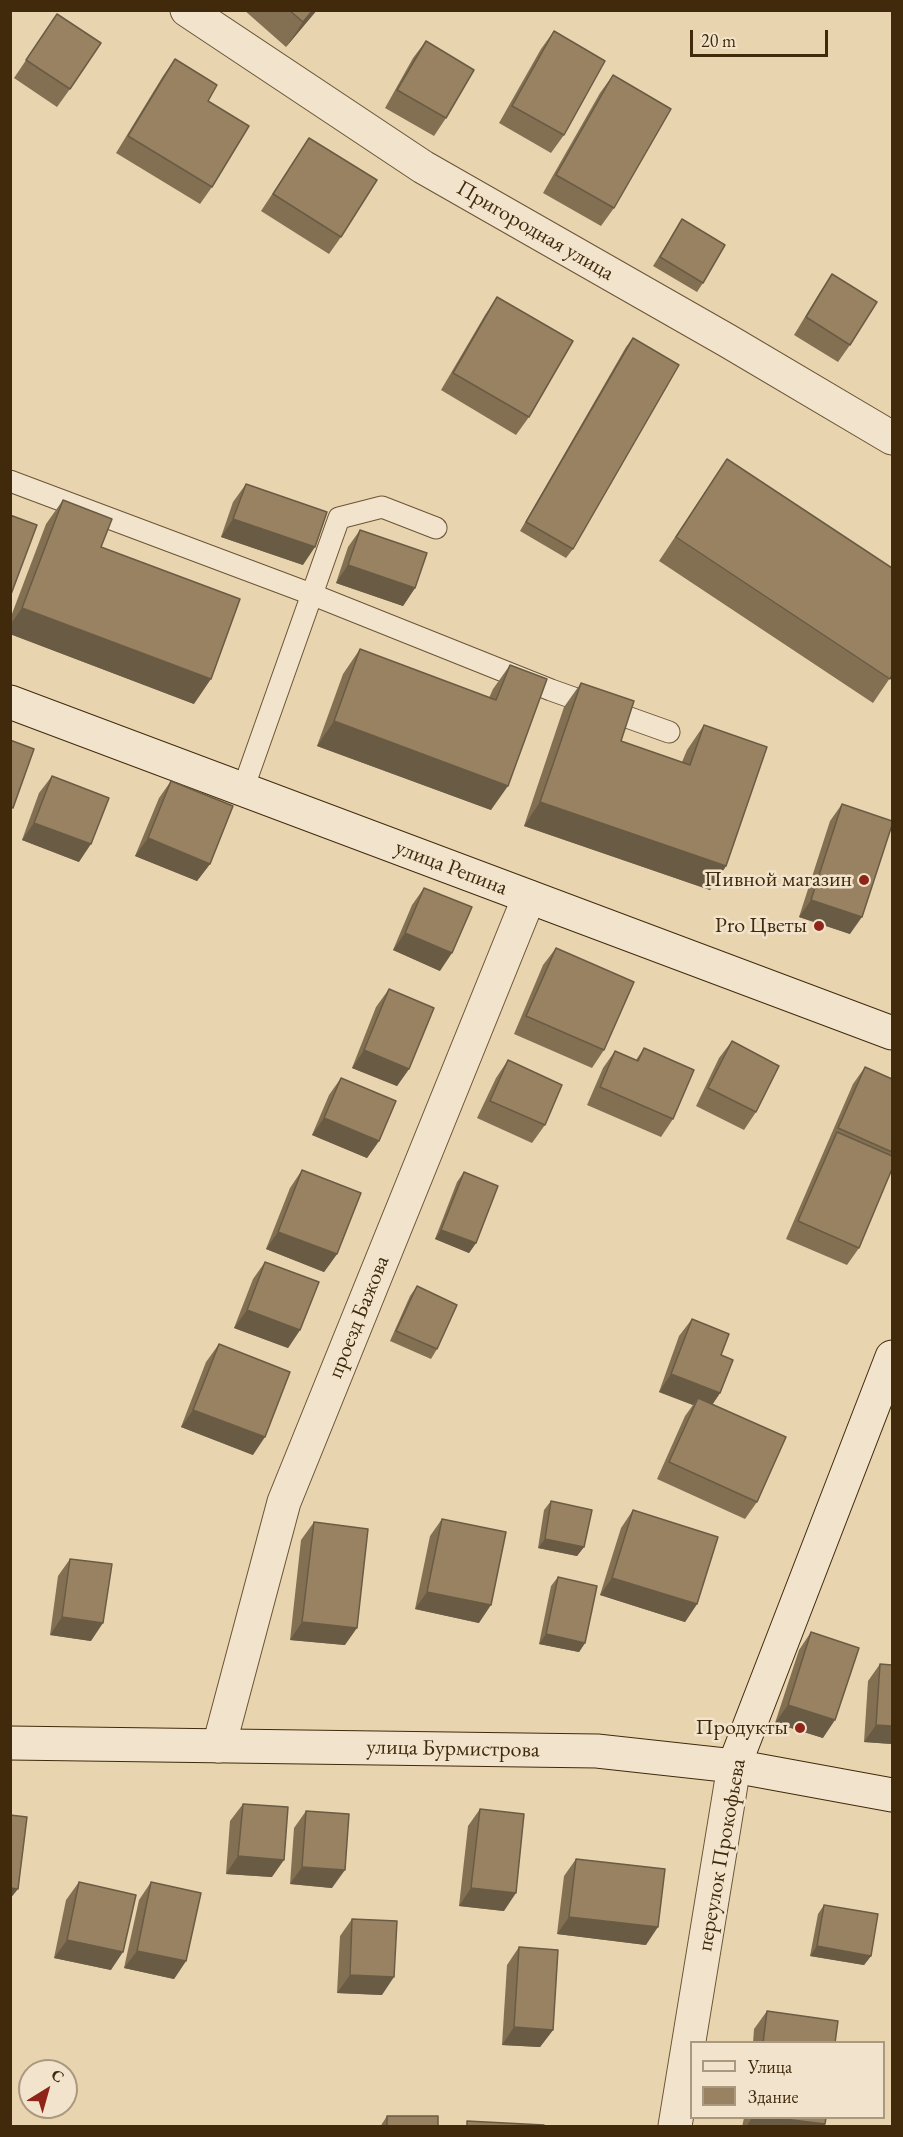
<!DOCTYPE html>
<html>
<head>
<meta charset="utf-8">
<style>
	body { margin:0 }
	#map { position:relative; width:903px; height:2137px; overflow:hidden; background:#e9d4b0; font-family:"EB Garamond",serif }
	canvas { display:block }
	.frame { position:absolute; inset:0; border:12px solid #412a0b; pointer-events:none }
	.legend { position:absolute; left:690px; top:2041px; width:195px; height:78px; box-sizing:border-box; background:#f1e3cc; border:2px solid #ab997f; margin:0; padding:8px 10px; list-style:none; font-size:18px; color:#412a0b }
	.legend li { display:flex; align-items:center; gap:12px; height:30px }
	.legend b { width:30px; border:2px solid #ab997f }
	.north { position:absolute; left:18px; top:2059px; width:60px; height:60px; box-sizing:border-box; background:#f1e3cc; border:2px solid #ab997f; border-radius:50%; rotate:37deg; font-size:16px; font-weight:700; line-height:24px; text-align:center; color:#412a0b }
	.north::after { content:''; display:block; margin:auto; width:21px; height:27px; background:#8f2418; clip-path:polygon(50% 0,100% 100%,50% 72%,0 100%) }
	.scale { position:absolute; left:690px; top:30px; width:138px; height:27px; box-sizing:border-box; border:3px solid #412a0b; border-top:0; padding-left:8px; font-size:18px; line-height:21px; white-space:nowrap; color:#412a0b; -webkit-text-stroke:4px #f1e3cc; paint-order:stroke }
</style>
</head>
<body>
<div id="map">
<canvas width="903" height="2137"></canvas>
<div class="frame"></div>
<ul class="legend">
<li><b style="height:8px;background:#f1e3cc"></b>Улица</li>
<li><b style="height:16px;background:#988261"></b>Здание</li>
</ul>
<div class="north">С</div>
<div class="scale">20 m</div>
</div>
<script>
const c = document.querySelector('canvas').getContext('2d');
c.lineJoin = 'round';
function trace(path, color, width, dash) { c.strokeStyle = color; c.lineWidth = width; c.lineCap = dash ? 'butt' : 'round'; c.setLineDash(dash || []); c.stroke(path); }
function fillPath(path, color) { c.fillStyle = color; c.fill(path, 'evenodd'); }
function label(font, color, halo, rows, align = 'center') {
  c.font = font + ' "EB Garamond",serif'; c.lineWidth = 5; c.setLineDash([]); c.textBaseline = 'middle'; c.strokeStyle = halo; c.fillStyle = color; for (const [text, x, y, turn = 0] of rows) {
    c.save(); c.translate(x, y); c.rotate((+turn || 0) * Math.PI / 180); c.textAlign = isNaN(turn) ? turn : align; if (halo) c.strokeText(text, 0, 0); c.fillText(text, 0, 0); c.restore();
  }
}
const lane = new Path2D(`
	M10,481L311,594L551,690L669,732
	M243,789L339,518L382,507L436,528`);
const street = new Path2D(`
	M187,10L423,167L728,341L892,438
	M219,1746L284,1502L529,897
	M675,2126L734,1766`);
const secondary = new Path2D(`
	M10,702L892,1033
	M10,1743L597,1751L734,1766L892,1795
	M734,1766L892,1357`);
const wall = new Path2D(`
	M244,10H317L286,47Z
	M57,14L70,89L57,107L14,78Z
	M554,31L564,135L551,153L499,123L541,49Z
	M426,41L446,118L434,136L385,108L413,58Z
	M175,59L208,101L212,187L200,204L116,153L163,76Z
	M613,75L614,208L601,226L543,193L600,93Z
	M309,138L341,237L329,254L261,211Z
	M682,219L703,283L697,292L653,266Z
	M832,274L850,345L838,362L794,335L820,292Z
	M497,297L529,417L516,435L441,390L485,315Z
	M633,338L573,549L566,558L520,531L626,347Z
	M727,459L892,675L873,703L659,561Z
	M246,484L303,565L221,537L233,502Z
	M63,500L101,547L194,704L10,634V619L46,524Z
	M360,530L415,588L403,606L336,583L348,547Z
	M360,649L489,698L493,689L510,665L491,810L317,746L343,674Z
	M581,683L621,741L682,762L687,750L704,725L726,866L710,890L524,826L564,707Z
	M52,776L79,862L22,840L39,793Z
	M171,781L210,864L197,881L135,856L159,798Z
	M842,804L850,934L799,917L830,821Z
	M424,888L440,971L393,950L412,905Z
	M556,948L604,1050L592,1068L514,1034L543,965Z
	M389,989L409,1069L397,1086L352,1068L376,1007Z
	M732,1041L756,1112L744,1130L696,1106L719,1058Z
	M644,1048L673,1119L661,1137L587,1105L603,1068L615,1051L636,1060Z
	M508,1060L545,1125L532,1143L477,1118L496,1078Z
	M865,1067L892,1079V1169L859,1248L847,1265L786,1239L853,1084Z
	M341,1078L379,1141L367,1158L312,1135L329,1095Z
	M302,1170L337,1254L324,1272L266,1249L290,1188Z
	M464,1172L476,1243L469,1253L435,1239L457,1182Z
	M265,1262L300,1330L288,1348L234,1328L253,1279Z
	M417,1286L437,1349L431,1359L390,1341L410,1296Z
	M692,1319L721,1355L720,1393L712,1405L757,1502L745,1519L657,1479L685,1416L693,1405L659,1392L679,1336Z
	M219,1344L253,1455L181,1427L206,1362Z
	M551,1501L584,1547L577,1556L538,1548L544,1510Z
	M633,1510L697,1604L685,1622L600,1595L621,1528Z
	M442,1519L479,1623L415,1609L430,1536Z
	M314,1522L345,1645L290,1640L301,1540Z
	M70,1559L91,1641L50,1635L58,1576Z
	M558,1577L585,1643L579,1652L539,1644L551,1586Z
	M811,1632L823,1738L775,1723L799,1650Z
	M880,1664L892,1665V1744L864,1742L868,1681Z
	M243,1804L272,1877L226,1874L230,1821Z
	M480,1809L504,1911L459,1906L468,1826Z
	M306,1811L332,1888L290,1884L294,1828Z
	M576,1859L646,1945L557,1934L564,1876Z
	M79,1882L111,1970L54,1958L66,1900Z
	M151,1882L186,1961L174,1979L124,1968L139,1900Z
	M824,1905L871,1956L864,1965L810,1956L818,1914Z
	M352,1919L382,1995L337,1993L340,1936Z
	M519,1947L553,2030L540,2047L502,2045L507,1965Z
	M767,2011L835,2043H753L754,2029Z
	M387,2116L438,2127H380Z
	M744,2118H826L825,2124L824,2127H742Z`);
const shadedWall = new Path2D(`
	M313,10H317L286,47L303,22Z
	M233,519L315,547L303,565L221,537Z
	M348,565L415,588L403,606L336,583Z
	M22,608L211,679L194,704L10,634V625Z
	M334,721L508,786L491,810L317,746Z
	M540,802L726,866L710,890L524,826Z
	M34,823L91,844L79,862L22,840Z
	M148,838L210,864L197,881L135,856Z
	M811,900L862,917L850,934L799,917Z
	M405,933L452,953L440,971L393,950Z
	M364,1050L409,1069L397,1086L352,1068Z
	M324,1118L379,1141L367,1158L312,1135Z
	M441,1230L476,1243L469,1253L435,1239Z
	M278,1232L337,1254L324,1272L266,1249Z
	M247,1310L300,1330L288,1348L234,1328Z
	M671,1374L720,1393L708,1411L698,1398L693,1405L659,1392Z
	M193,1410L265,1437L253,1455L181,1427Z
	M545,1539L584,1547L577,1556L538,1548Z
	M612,1578L697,1604L685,1622L600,1595Z
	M427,1592L491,1605L479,1623L415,1609Z
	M62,1617L103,1623L91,1641L50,1635Z
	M302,1622L357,1628L345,1645L290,1640Z
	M546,1634L585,1643L579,1652L539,1644Z
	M788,1705L835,1720L823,1738L775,1723Z
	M876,1725L892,1726V1744L864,1742Z
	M238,1856L284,1860L272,1877L226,1874Z
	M302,1867L345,1870L332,1888L290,1884Z
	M10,1888L18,1889L10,1899Z
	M471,1888L516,1893L504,1911L459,1906Z
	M569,1917L658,1927L646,1945L557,1934Z
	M67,1940L123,1952L111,1970L54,1958Z
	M817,1946L871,1956L864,1965L810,1956Z
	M137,1951L186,1961L174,1979L124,1968Z
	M350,1975L394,1977L382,1995L337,1993Z
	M514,2027L553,2030L540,2047L502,2045Z
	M752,2118H776L825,2124L824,2127H746Z`);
const building = new Path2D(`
	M289,10H313L303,22Z
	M57,14L101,43L70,89L26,60Z
	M554,31L605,61L564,135L512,106Z
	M426,41L474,70L446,118L397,90Z
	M175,59L217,85L208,101L249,126L212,187L128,136Z
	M613,75L671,109L614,208L556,175Z
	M309,138L377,180L341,237L273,194Z
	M682,219L725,245L703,283L660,257Z
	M832,274L877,302L850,345L806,317Z
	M497,297L573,341L529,417L453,373Z
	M633,338L679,365L573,549L526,522Z
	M727,459L892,568V675L890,679L676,537Z
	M246,484L327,512L315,547L233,519Z
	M63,500L112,519L101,547L240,599L211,679L22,608Z
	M10,515L37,525L10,597Z
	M360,530L427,553L415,588L348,565Z
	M360,649L496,700L510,665L547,679L508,786L334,721Z
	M581,683L634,701L621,741L690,765L704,725L767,747L726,866L540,802Z
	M10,740L34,749L13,808L10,807Z
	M52,776L109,798L91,844L34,823Z
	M171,781L233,806L210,864L148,838Z
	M842,804L892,821V825L862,917L811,900Z
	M424,888L472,907L452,953L405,933Z
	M556,948L634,982L604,1050L526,1016Z
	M389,989L434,1008L409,1069L364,1050Z
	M732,1041L779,1066L756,1112L708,1088Z
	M644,1048L694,1070L673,1119L600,1087L615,1051L638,1061Z
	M508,1060L562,1085L545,1125L490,1101Z
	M865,1067L892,1079V1152L838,1128Z
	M341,1078L396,1101L379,1141L324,1118Z
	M837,1132L892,1156V1169L859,1248L798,1221Z
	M302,1170L361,1193L337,1254L278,1232Z
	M464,1172L498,1186L476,1243L441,1230Z
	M265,1262L319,1282L300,1330L247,1310Z
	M417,1286L457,1305L437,1349L396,1331Z
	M692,1319L729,1334L721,1355L733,1360L720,1393L671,1374Z
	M219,1344L290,1372L265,1437L193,1410Z
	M698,1398L786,1437L757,1502L669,1462Z
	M551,1501L592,1510L584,1547L545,1539Z
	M633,1510L718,1537L697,1604L612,1578Z
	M442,1519L506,1532L491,1605L427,1592Z
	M314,1522L368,1529L357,1628L302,1622Z
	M70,1559L112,1564L103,1623L62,1617Z
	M558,1577L597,1586L585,1643L546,1634Z
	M811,1632L859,1648L835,1720L788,1705Z
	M880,1664L892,1665V1726L876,1725Z
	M243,1804L288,1807L284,1860L238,1856Z
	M480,1809L524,1814L516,1893L471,1888Z
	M306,1811L349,1814L345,1870L302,1867Z
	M10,1815L27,1817L18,1889L10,1888Z
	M576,1859L665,1869L658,1927L569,1917Z
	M79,1882L136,1895L123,1952L67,1940Z
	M151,1882L201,1893L186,1961L137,1951Z
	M824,1905L878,1914L871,1956L817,1946Z
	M352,1919L397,1921L394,1977L350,1975Z
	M519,1947L558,1950L553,2030L514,2027Z
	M767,2011L838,2021L835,2043H763Z
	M387,2116H438V2127H387Z
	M776,2118H826L825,2124Z
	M467,2121L544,2125V2127H467Z`);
const markers = [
	[864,880,6,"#8f2418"],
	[819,926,6,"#8f2418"],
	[800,1728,6,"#8f2418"]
];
const streetNames = [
	["Пригородная улица",535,231,30],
	["улица Репина",451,868,21],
	["проезд Бажова",359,1317,-68],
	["улица Бурмистрова",453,1749,1],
	["переулок Прокофьева",722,1855,-80]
];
const poiNames = [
	["Пивной магазин",852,880],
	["Pro Цветы",807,926],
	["Продукты",788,1728]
];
trace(lane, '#6b5434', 23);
trace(street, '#6b5434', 35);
trace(secondary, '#412a0b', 35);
trace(lane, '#f1e3cc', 21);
trace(street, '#f1e3cc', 33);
trace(secondary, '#f1e3cc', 33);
fillPath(wall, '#837053');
fillPath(shadedWall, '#6a5b44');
fillPath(building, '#988261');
trace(building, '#6a5b44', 1.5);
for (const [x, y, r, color] of markers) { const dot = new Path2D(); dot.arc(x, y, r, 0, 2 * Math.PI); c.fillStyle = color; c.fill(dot); trace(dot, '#f1e3cc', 2); }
label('22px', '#412a0b', '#f1e3cc', streetNames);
label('22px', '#412a0b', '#f1e3cc', poiNames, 'right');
</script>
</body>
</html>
